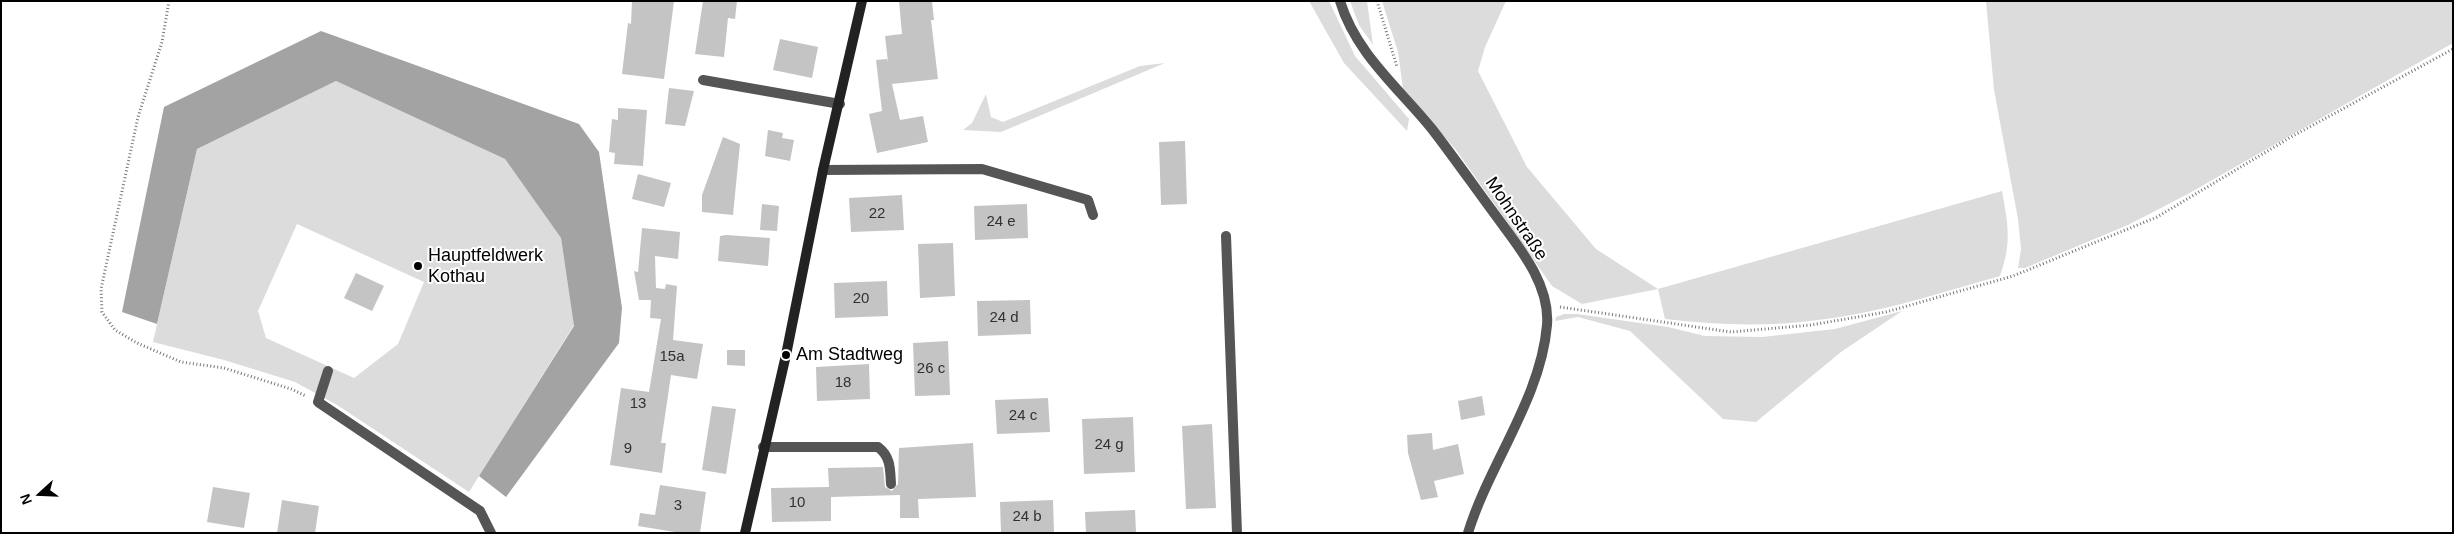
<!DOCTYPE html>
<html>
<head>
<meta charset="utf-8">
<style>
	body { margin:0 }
	#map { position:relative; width:2454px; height:534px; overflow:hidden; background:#fff; font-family:Helvetica,sans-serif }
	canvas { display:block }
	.frame { position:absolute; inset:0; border:2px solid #000; pointer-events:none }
	.north { position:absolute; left:15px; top:469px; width:50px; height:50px; -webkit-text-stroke:4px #fff; paint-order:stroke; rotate:250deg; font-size:14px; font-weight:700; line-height:20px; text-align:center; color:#000 }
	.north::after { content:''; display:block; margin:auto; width:18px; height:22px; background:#000; clip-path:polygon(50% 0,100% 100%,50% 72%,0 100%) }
</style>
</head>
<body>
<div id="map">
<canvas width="2454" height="534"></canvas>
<div class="frame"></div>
<div class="north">N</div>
</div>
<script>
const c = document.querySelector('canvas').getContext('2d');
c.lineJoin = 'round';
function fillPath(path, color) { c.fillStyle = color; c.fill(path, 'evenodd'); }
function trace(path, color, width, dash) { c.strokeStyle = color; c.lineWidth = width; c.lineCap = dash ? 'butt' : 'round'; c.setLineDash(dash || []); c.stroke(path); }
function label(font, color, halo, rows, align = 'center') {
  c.font = font + ' Helvetica,sans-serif'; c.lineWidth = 4; c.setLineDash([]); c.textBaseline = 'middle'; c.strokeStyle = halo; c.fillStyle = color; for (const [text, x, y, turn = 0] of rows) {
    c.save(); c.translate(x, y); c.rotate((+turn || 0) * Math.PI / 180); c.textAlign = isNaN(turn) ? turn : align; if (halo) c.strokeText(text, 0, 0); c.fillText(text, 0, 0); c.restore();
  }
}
const green = new Path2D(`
	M1309,1H1329L1355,56L1409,119L1407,131L1344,63Z
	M1350,1H1367L1373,45L1359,25Z
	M1382,1H1506L1485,47L1478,71L1527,167L1596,249L1658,289L2002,191C2008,225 2012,242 2000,276C1940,293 1880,313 1818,320C1767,327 1716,325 1665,319L1658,289L1582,304L1552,286L1456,150L1403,89L1398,52Z
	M1986,1H2453V43L2186,195L2128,225L2025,268H2018L2021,249L2018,219L1994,90Z
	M1165,63L1001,132L963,130L972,123L986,94L991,117L1003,122L1140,66Z
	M336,81L505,159L561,238L574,325L469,492L337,405L295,382L224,360L153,342L197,149ZM297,224L424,282L398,344L354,378L266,338L258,311Z
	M1902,311L1841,352L1756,422L1723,419L1630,331L1578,317L1555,321L1556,317L1564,314H1577L1668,327L1705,336L1762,337L1835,329Z`);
const water = new Path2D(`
	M321,31L579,124L599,152L622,308L619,343L506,497L479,476L574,326L561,238L505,159L336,81L197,149L157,324L122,312L164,107Z`);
const building = new Path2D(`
	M632,1H674L664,79L622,74L628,23L631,24Z
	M703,1H737L735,19L728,18L724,57L695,54Z
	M899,1H932L934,20H931L938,79L892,84L900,120L923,116L928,142L877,153L869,114L882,111L876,60L887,59L888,62L885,36L902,34Z
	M780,39L818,47L812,78L773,70Z
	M669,88L694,91L685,126L665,124Z
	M618,108L647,110L643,166L614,164L615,153L609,152L612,119L618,120Z
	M768,130L783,133L782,138L794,140L790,161L765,156Z
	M723,137L740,144L733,215L702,212V195Z
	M1185,141L1187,204L1161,205L1159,142Z
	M638,174L671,183L664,207L632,199Z
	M902,195L904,230L851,232L849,198Z
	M762,204L779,206L777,231L760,230Z
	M1027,204L1028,238L975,240L974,206Z
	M642,228L680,232L678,259L655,256L656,288L665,289L666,284L677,286L673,340L703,344L697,379L671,375L661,443H666L662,473L610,465L621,388L649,392L661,319L650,318L651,300H639L634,271L638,272Z
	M726,235L770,238L768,266L718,261L720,236Z
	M953,243L955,296L920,298L918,244Z
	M356,273L384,286L372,311L344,298Z
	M887,281L888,316L835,318L834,283Z
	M1030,300L1031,334L978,336L977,301Z
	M948,341L950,395L915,396L913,343Z
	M727,350H745V366L727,365Z
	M869,364L870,399L817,401L816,367Z
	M1482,396L1485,415L1461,420L1458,401Z
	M1048,398L1050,432L997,434L995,400Z
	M712,406L736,409L726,474L702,470Z
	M1133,417L1135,472L1084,474L1082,419Z
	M1212,424L1216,508L1186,509L1182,426Z
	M1432,433L1433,450L1458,444L1464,474L1434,481L1438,497L1421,500L1408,453L1407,435Z
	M973,443L976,497L918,499L919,518H900V495L831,497V521L772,522L771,488L829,487L828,468L883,467L885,487L892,491L898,484L899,448Z
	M660,485L706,492L700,533H681L638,526L640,513L655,515Z
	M213,487L250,493L244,528L207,522Z
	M282,500L319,506L315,533H277Z
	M1053,500L1054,533H1001L1000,502Z
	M1135,510L1136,532L1086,533L1085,512Z`);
const path = new Path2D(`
	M169,1L162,42L138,117L101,289L102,312L115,330L137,343L181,362L224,368L291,389L306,396
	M1377,1L1397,67
	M1560,307L1731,332L1811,325L1886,312L2013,276L2157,217L2291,137L2453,49`);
const lane = new Path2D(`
	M703,80L840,104
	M823,170L982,169L1088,200L1093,215
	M1226,236L1237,533
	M328,371L318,402L480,511L491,533
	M763,447H878C891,457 890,469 891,484`);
const street = new Path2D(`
	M1340,1C1356,54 1399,88 1432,129C1456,160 1478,192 1502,224C1523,252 1550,287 1547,325C1541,398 1489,464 1468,533`);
const secondary = new Path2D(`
	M745,533L786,355L823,170L862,1`);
const markers = [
	[418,266,5,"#000"],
	[786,355,5,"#000"]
];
const numberNames = [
	["22",877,214],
	["24 e",1001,222],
	["20",861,299],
	["24 d",1004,318],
	["15a",672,357],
	["26 c",931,369],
	["18",843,383],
	["13",638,404],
	["24 c",1023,416],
	["24 g",1109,445],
	["9",628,449],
	["10",797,503],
	["3",678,506],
	["24 b",1027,517]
];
const streetNames = [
	["Mohnstraße",1516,219,56]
];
const poiNames = [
	["Hauptfeldwerk",428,256],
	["Kothau",428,277],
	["Am Stadtweg",796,355]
];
fillPath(green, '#dcdcdc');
fillPath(water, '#a3a3a3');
fillPath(building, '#c4c4c4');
trace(path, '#777', 3, [1, 2.5]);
trace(lane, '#555', 10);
trace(street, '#555', 10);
trace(secondary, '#222', 10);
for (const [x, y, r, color] of markers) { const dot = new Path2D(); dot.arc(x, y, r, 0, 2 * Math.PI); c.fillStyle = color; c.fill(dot); trace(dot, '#fff', 2); }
label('15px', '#313131', null, numberNames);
label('18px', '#000', '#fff', streetNames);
label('18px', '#000', '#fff', poiNames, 'left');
</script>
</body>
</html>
